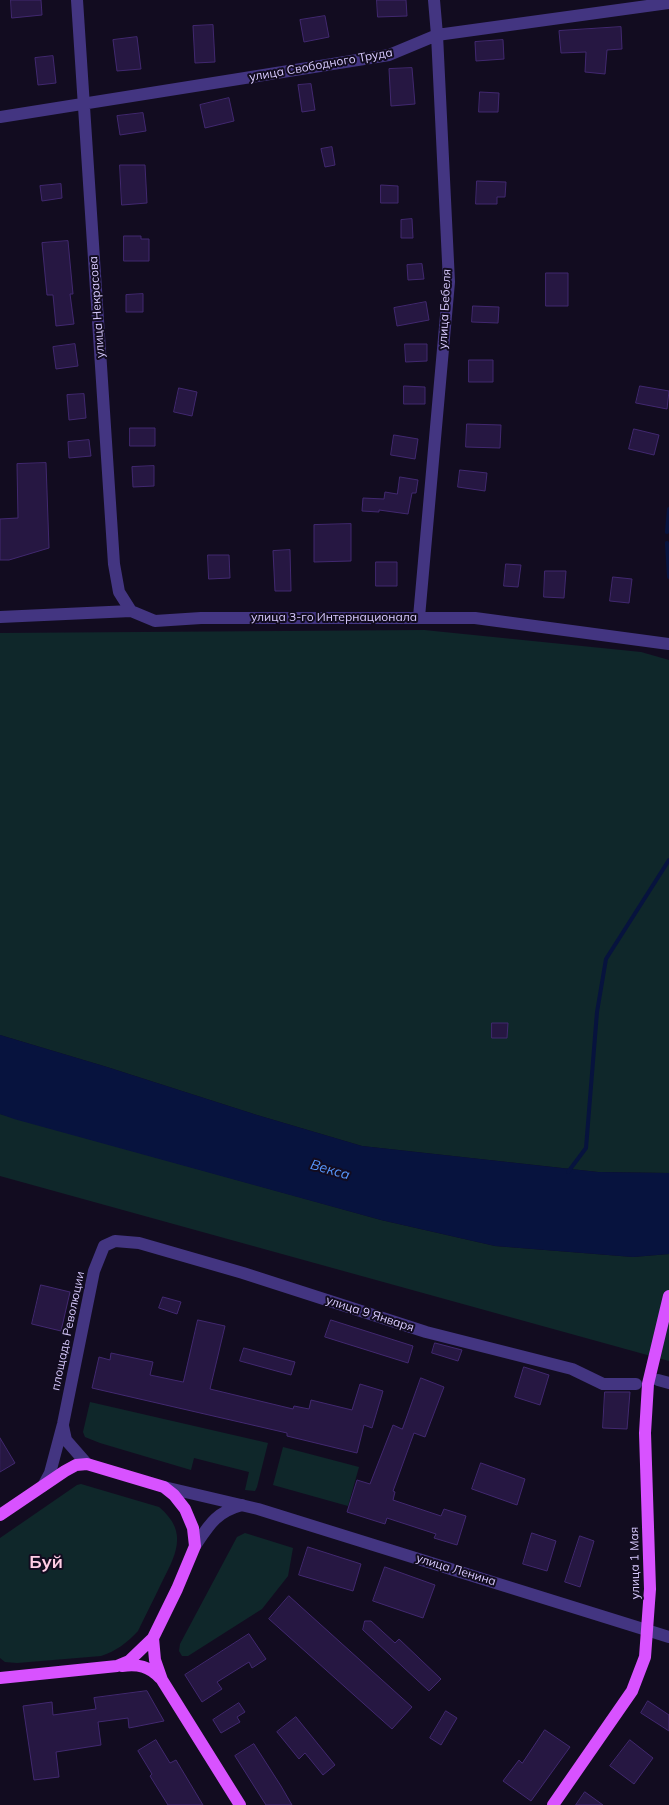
<!DOCTYPE html>
<html>
<head>
<meta charset="utf-8">
<style>
	body { margin:0 }
	canvas { display:block; background:#120c20 }
</style>
</head>
<body>
<canvas width="669" height="1805"></canvas>
<script>
const c = document.querySelector('canvas').getContext('2d');
c.lineJoin = 'round';
function fillPath(path, color) { c.fillStyle = color; c.fill(path, 'evenodd'); }
function trace(path, color, width, dash) { c.strokeStyle = color; c.lineWidth = width; c.lineCap = dash ? 'butt' : 'round'; c.setLineDash(dash || []); c.stroke(path); }
function label(font, color, halo, rows, align = 'center') {
  c.font = font + ' Mulish,sans-serif'; c.lineWidth = 4; c.setLineDash([]); c.textBaseline = 'middle'; c.strokeStyle = halo; c.fillStyle = color; for (const [text, x, y, turn = 0] of rows) {
    c.save(); c.translate(x, y); c.rotate((+turn || 0) * Math.PI / 180); c.textAlign = isNaN(turn) ? turn : align; if (halo) c.strokeText(text, 0, 0); c.fillText(text, 0, 0); c.restore();
  }
}
const green = new Path2D(`
	M424,630L641,652L669,660V1173L598,1172L362,1146L257,1115L107,1067L0,1035V633Z
	M0,1114L381,1220L495,1246L633,1257L669,1254V1361L0,1176Z
	M90,1402L268,1443L257,1487L255,1491L245,1490L249,1472L194,1458L191,1470L100,1443L85,1437L83,1432Z
	M283,1447L359,1467L348,1506L273,1485Z
	M81,1484L159,1507C190,1533 175,1556 160,1586C153,1601 145,1616 138,1631C127,1643 116,1651 101,1656L17,1663L5,1662L0,1658V1538L77,1485Z
	M245,1533L293,1548L288,1576L262,1609L188,1656H182L179,1651L180,1644L237,1537Z`);
const water = new Path2D(`
	M0,1035L107,1067L257,1115L362,1146L598,1172L669,1173V1254L633,1257L495,1246L381,1220L14,1119L0,1114Z`);
const stream = new Path2D(`
	M667,532L669,509
	M667,543L669,577
	M568,1172L586,1148L597,1012L606,959L669,860`);
const building = new Path2D(`
	M11,0H41L42,15L12,18Z
	M377,0H406L407,16L378,17Z
	M325,16L329,37L304,42L300,20Z
	M213,25L215,62L195,63L193,26Z
	M621,27L622,49L607,50L605,74L585,72L586,52L561,53L559,31Z
	M137,37L141,69L117,71L113,40Z
	M503,40L504,59L476,61L475,42Z
	M53,56L56,83L38,85L35,58Z
	M412,68L415,104L391,106L389,69Z
	M311,84L315,110L302,112L298,85Z
	M480,92L499,93L498,112H479Z
	M229,98L234,121L205,128L200,105Z
	M143,113L146,131L120,135L117,116Z
	M332,147L335,165L325,167L321,149Z
	M120,165H145L147,203L122,205Z
	M477,181L506,182L505,197H497V204H476Z
	M61,184L62,198L42,201L40,186Z
	M381,185L398,186V203H381Z
	M412,219L413,238H401V220Z
	M124,236H141V239H149V261H124Z
	M68,241L73,294H70L74,324L56,326L53,295H47L42,243Z
	M422,264L424,279L408,280L407,265Z
	M546,273H568V306H546Z
	M143,294V312H126V295Z
	M426,302L429,320L397,326L394,308Z
	M473,306L499,307L498,323L472,322Z
	M75,344L78,366L56,369L53,347Z
	M405,344H427V361L406,362Z
	M469,360H493V382H469Z
	M404,386L425,387V404H404Z
	M640,386L669,391L667,409L636,403Z
	M179,388L197,392L192,416L174,412Z
	M84,394L86,418L69,420L67,395Z
	M467,424L501,425L500,448L466,447Z
	M130,428H155V446H130Z
	M634,429L659,435L654,455L629,449Z
	M394,435L418,439L415,459L391,455Z
	M89,440L91,456L69,458L68,442Z
	M46,463L49,548L9,560H0V519L18,518L17,464Z
	M154,466V486L133,487L132,467Z
	M460,470L487,473L485,491L458,487Z
	M400,477L418,480L416,493H412L408,514L379,510V512L362,511L363,498L384,499L385,492L397,494Z
	M351,524V561L314,562V525Z
	M290,550L291,591H275L273,551Z
	M208,555H229L230,578L209,579Z
	M376,562H397V586H376Z
	M506,564L521,565L518,587L504,586Z
	M545,571H566L564,598L544,597Z
	M613,577L632,579L629,603L610,601Z
	M492,1023H508L507,1038H492Z
	M41,1285L70,1292L61,1331L32,1324Z
	M163,1297L181,1302L177,1314L159,1308Z
	M198,1320L225,1326L210,1389L293,1409L294,1406L309,1409L311,1400L352,1410L360,1384L383,1391L372,1428L364,1425L357,1453L287,1436V1433L92,1388L99,1357L110,1360L111,1353L153,1362L150,1375L183,1382Z
	M331,1320L413,1346L408,1363L325,1337Z
	M435,1343L462,1350L458,1361L432,1353Z
	M244,1348L295,1362L291,1375L240,1361Z
	M524,1367L549,1375L540,1405L515,1397Z
	M421,1378L444,1387L425,1437L414,1433L393,1491L395,1492L393,1500L441,1516L444,1509L466,1516L457,1545L434,1538L436,1534L387,1518L385,1524L347,1512L357,1480L370,1484L393,1425L402,1429Z
	M605,1392H630L627,1429L603,1428Z
	M0,1438L15,1463L0,1472Z
	M481,1463L525,1479L517,1505L472,1489Z
	M532,1533L556,1541L547,1571L523,1564Z
	M580,1536L594,1541L580,1587L565,1582Z
	M308,1547L361,1564L353,1591L299,1575Z
	M385,1567L435,1585L423,1618L373,1601Z
	M289,1596L412,1707L392,1729L269,1619Z
	M365,1621H371L395,1643L399,1639L441,1679L429,1691L363,1630Z
	M249,1634L266,1659L252,1668L249,1662L217,1682L222,1689L202,1702L185,1675Z
	M147,1691L164,1721L129,1728L128,1718L98,1722L101,1745L56,1752L59,1777L34,1780L23,1706L52,1702L53,1715L96,1709L94,1698Z
	M648,1701L669,1715V1731L641,1713Z
	M239,1703L245,1712L237,1717L240,1722L221,1733L213,1720Z
	M446,1711L457,1718L441,1745L430,1738Z
	M296,1717L335,1765L323,1775L305,1753L299,1759L277,1732Z
	M545,1730L570,1747L531,1801L503,1781L519,1760L522,1763Z
	M156,1740L170,1763L176,1760L203,1805H168L150,1776L152,1774L138,1751Z
	M630,1740L653,1758L634,1784L610,1766Z
	M254,1744L281,1786L292,1805H266L235,1756Z
	M585,1792L603,1805H576Z`);
const minor = new Path2D(`
	M77,0L114,564L119,592L131,611
	M0,117L389,55L437,35L669,3
	M0,617L131,611L155,621L201,618H475L669,644
	M419,617L449,282L437,35L434,0
	M658,1380L669,1383
	M63,1426L66,1440L87,1464
	M43,1486L50,1473L63,1424L94,1271L104,1246L115,1241L139,1243L243,1273L426,1332L572,1369L603,1384H636
	M164,1487L258,1509L669,1637
	M195,1546C209,1525 216,1512 242,1505`);
const major = new Path2D(`
	M0,1515L65,1471L76,1465L87,1464L164,1487L174,1495L185,1509L193,1528L195,1546L177,1589L153,1638L129,1661L117,1666L0,1678
	M153,1638L155,1660L162,1680L240,1805
	M122,1666C138,1664 149,1666 160,1678
	M553,1805L632,1691L645,1657L650,1589L645,1433L648,1384L669,1296`);
const streetNames = [
	["улица Свободного Труда",321,65,-10],
	["улица Некрасова",97,307,-94],
	["улица Бебеля",445,309,-87],
	["улица 3-го Интернационала",334,617],
	["улица 9 Января",370,1314,18],
	["площадь Революции",68,1331,-78],
	["улица 1 Мая",635,1563,-91],
	["улица Ленина",456,1570,17]
];
const waterNames = [
	["Векса",330,1170,16]
];
const districtNames = [
	["Буй",46,1563]
];
fillPath(green, '#0f272a');
fillPath(water, '#07133e');
trace(stream, '#07133e', 4);
fillPath(building, '#261742');
trace(building, '#41286f', 1);
trace(minor, '#433581', 12);
trace(major, '#d852ff', 12);
label('12px', '#d9cbff', '#120c20', streetNames);
label('italic 14px', '#5999ff', '#120c20', waterNames);
label('bold 18px', '#ffcde5', '#120c20', districtNames);
</script>
</body>
</html>
